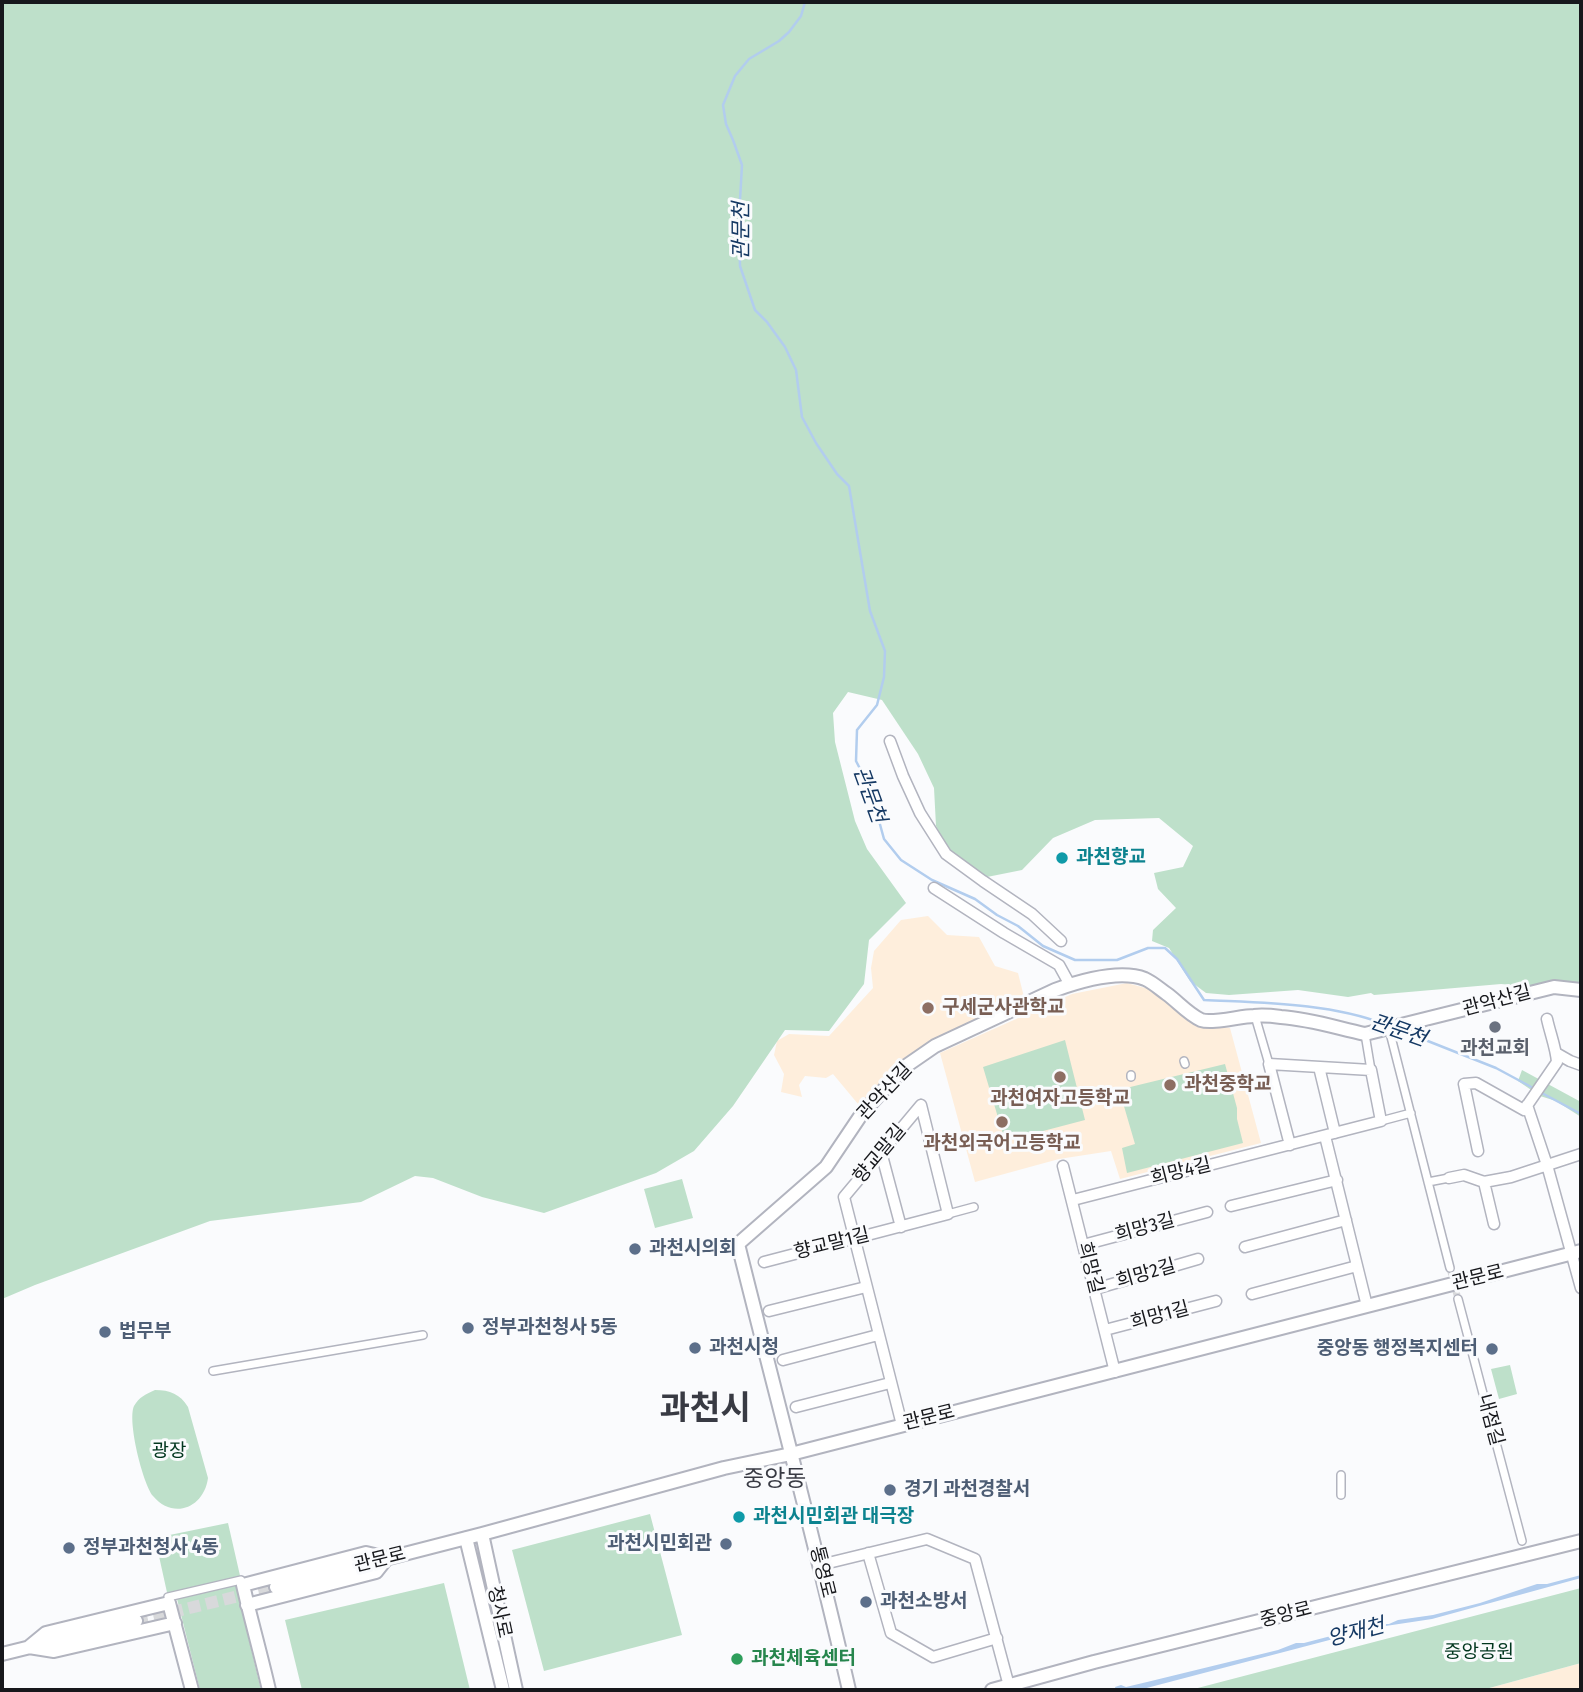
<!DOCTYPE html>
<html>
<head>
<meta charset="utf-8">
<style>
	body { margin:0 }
	#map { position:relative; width:1583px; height:1692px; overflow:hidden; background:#fafbfd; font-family:"Fira Sans Condensed",sans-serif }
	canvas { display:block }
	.frame { position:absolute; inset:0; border:4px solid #17181c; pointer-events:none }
</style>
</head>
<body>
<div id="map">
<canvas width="1583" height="1692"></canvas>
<div class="frame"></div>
</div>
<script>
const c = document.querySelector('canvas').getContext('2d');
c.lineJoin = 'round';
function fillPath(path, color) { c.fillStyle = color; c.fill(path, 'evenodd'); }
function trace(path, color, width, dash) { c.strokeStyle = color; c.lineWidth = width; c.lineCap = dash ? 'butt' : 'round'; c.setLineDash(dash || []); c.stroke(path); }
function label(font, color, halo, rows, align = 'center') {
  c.font = font + ' "Fira Sans Condensed","Noto Sans KR",sans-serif'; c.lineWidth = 6; c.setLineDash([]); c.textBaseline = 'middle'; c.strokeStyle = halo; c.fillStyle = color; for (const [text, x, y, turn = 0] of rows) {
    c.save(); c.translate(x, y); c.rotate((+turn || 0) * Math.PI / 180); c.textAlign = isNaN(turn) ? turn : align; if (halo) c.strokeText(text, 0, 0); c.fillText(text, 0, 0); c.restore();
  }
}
const education = new Path2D(`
	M928,916L947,935L979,937L995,966L1018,973L1024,997L979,1019L969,1029L933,1045L863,1110L833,1074L826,1078L805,1076L799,1085L802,1097L781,1092L784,1074L774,1055L777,1041L789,1034L829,1036L873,988L871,968L874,951L901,920Z
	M1127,983L1149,989L1192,1022L1230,1028L1261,1143L1120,1179L1111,1151L1059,1159L975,1182L940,1053L1072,994Z
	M1581,1663V1690H1482Z`);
const green = new Path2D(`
	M2,2H1581V991L1501,984L1374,995L1371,993L1348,997L1298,990L1229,995L1206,993L1190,981L1169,948L1152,941L1153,930L1176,908L1158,889L1154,873L1183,867L1193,846L1159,818L1095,820L1053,838L1022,870L982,878L951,858L936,826L934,788L918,754L882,700L848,692L833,713L835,742L855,821L867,849L906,903L869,940L864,984L829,1031L785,1030L733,1106L694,1151L656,1173L544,1213L482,1197L433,1178L415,1176L361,1202L210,1221L35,1285L2,1299V1199L4,1189L2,1186Z
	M1065,1040L1085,1120L1005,1141L983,1067Z
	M1225,1064L1237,1108V1119L1243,1143L1127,1173L1122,1148L1135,1144L1121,1096L1123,1095L1122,1089Z
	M1522,1070L1581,1102V1117L1556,1101L1540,1096L1518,1081Z
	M682,1179L693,1218L655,1228L644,1189Z
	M1510,1365L1517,1394L1499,1399L1491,1369Z
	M155,1390C170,1390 180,1394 188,1407L208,1478C204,1508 173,1520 153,1496C143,1484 127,1421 134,1406C139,1397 146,1394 155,1390Z
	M650,1514L682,1635L544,1671L512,1550Z
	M228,1523L241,1580L235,1582L261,1690H200L176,1595L168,1597L155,1538Z
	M444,1583L470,1690H302L285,1620Z
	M1581,1588V1663L1482,1690H1190Z`);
const water = new Path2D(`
	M1581,1575V1578L1432,1619L1379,1627L1139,1690H1116L1115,1687L1121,1685L1126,1687L1147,1682L1278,1650L1296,1643H1304L1377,1624H1389L1398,1620L1433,1615L1480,1603L1537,1584H1547Z`);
const stream = new Path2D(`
	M805,2L801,16L789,32L779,41L749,59L735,76L723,105L726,124L733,140L742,165L739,218L740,266L755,310L767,322L785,347L796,370L802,417L816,443L837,474L849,486L870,611L885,651L884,677L877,705L857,730L856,761L870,788L884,839L901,860L932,880L975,899L997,915L1018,926L1043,946L1075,960H1117L1148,948H1165L1177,959L1204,1000C1262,1003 1329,1003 1384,1024
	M1400,1030L1496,1068L1535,1089
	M1540,1092L1581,1114`);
const pedestrianTunnel = new Path2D(`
	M1450,1268L1458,1299`);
const tertiaryTunnel = new Path2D(`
	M136,1621L276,1587`);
const pedestrian = new Path2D(`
	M1255,1016L1269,1064
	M1389,1029L1450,1268
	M1365,1034L1371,1070
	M1184,1061L1185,1064
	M1131,1075V1077
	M1381,1121L1411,1113
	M1428,1182L1449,1178
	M948,1214L974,1207
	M1458,1299L1522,1541
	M213,1371L423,1335
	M1341,1475V1495
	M168,1597L241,1580`);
const minor = new Path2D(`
	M890,741L903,776L920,813L946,854L983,881L1032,914L1061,941
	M934,888L1004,933L1059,965L1070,985
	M1556,1053L1570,1061L1581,1065
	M1319,1067L1335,1133
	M1527,1105L1547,1165L1581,1288
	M1325,1136L1367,1306
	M1478,1151L1464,1084L1476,1083L1524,1110L1557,1062C1556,1048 1550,1033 1547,1019
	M881,1152L901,1227
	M1063,1166L1115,1372
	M1449,1178L1464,1175L1484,1182L1511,1177L1581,1154
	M1484,1182L1494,1224
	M1073,1200L1381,1121L1371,1070L1269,1064L1290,1145
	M1231,1206L1337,1180
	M1083,1245L1207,1212
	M1245,1247L1346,1220
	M764,1262L948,1214L921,1105
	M1095,1289L1198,1259
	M1252,1294L1357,1266
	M769,1311L866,1287
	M1105,1330L1216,1301
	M783,1360L878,1335
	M796,1407L890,1383
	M902,1425L844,1197L921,1105
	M868,1553L891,1633L933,1657L997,1638
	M820,1565L927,1539L975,1559L1009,1686`);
const tertiary = new Path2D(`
	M482,1534L516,1690
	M466,1538L503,1690
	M276,1587L482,1534L724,1468L791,1454L1581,1251
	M247,1605L376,1572L387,1558L366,1553L243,1585C251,1620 261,1655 269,1690
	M29,1647L46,1633L169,1603L192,1690
	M29,1647L54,1651L175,1623
	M2,1654L136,1621
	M849,1690C815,1541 775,1393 738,1244L826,1167L863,1112L906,1066L935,1046L1055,990C1080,981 1119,969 1145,979C1152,982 1160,989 1167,994C1178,1002 1188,1014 1201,1020C1212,1024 1241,1016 1254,1016C1263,1015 1273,1016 1281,1017C1310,1019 1337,1028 1365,1034L1554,987L1581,990
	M992,1690L1094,1662L1581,1541`);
const markers = [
	[1062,858,7,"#0f9aa8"],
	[928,1008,7,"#8d6e63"],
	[1495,1027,7,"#6b7280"],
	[1060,1077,7,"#8d6e63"],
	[1170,1085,7,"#8d6e63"],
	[1002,1122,7,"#8d6e63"],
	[635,1249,7,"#5c6f8a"],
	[468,1328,7,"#5c6f8a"],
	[105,1332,7,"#5c6f8a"],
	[695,1348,7,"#5c6f8a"],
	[1492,1349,7,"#5c6f8a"],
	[890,1490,7,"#5c6f8a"],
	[739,1517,7,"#0f9aa8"],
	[726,1544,7,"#5c6f8a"],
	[69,1548,7,"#5c6f8a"],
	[866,1602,7,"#5c6f8a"],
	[737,1659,7,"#2e9e5b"]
];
const cultureNames = [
	["과천향교",1076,858],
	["과천시민회관 대극장",753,1517]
];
const streetNames = [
	["관악산길",1497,1001,-15],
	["관악산길",885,1092,-47],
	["향교말길",880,1154,-50],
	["희망4길",1181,1172,-14],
	["희망3길",1145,1228,-15],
	["향교말1길",832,1244,-14],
	["희망길",1090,1268,76],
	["희망2길",1146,1274,-16],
	["관문로",1478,1278,-14],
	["희망1길",1160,1316,-15],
	["관문로",929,1418,-14],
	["내점길",1490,1420,75],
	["관문로",380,1560,-14],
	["통영로",822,1572,76],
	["청사로",499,1612,78],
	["중앙로",1286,1615,-14]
];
const educationNames = [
	["구세군사관학교",942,1008],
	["과천중학교",1184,1085],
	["과천여자고등학교",1060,1099,"center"],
	["과천외국어고등학교",1002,1144,"center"]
];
const worshipNames = [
	["과천교회",1495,1049]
];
const serviceNames = [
	["과천시의회",649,1249],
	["정부과천청사 5동",482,1328],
	["법무부",119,1332],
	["과천시청",709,1348],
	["중앙동 행정복지센터",1478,1349,"right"],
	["경기 과천경찰서",904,1490],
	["과천시민회관",712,1544,"right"],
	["정부과천청사 4동",83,1548],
	["과천소방서",880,1602]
];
const parkNames = [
	["광장",169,1452],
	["중앙공원",1479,1653]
];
const leisureNames = [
	["과천체육센터",751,1659]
];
const waterNames = [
	["관문천",742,231,-90],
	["관문천",869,795,70],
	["관문천",1398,1031,19],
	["양재천",1356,1633,-14]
];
const quarterNames = [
	["중앙동",775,1480]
];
const townNames = [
	["과천시",705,1410]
];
fillPath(education, '#feeedc');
fillPath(green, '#bee0ca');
fillPath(water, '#b2cdee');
trace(stream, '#b2cdee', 2.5);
trace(pedestrianTunnel, '#d8d9db', 7, [7, 3.5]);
trace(tertiaryTunnel, '#d8d9db', 12, [12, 6]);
trace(pedestrian, '#b2b4bf', 10);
trace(minor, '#b2b4bf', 13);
trace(tertiary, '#b2b4bf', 16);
trace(pedestrian, '#fff', 7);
trace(minor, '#fff', 10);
trace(tertiary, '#fff', 12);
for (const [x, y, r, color] of markers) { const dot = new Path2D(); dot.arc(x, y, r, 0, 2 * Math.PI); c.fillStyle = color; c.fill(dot); trace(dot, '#fafbfd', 2.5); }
label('bold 19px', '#0d838f', '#fafbfd', cultureNames, 'left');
label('19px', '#17181c', '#fafbfd', streetNames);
label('bold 19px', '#785e54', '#fafbfd', educationNames, 'left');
label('bold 19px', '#5b616d', '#fafbfd', worshipNames);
label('bold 19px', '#4e5e75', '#fafbfd', serviceNames, 'left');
label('19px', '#01361e', '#fafbfd', parkNames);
label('bold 19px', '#27864d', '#fafbfd', leisureNames, 'left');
label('italic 21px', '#143863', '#fafbfd', waterNames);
label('23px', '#383a43', '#fafbfd', quarterNames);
label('bold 33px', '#383a43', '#fafbfd', townNames);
</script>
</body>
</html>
